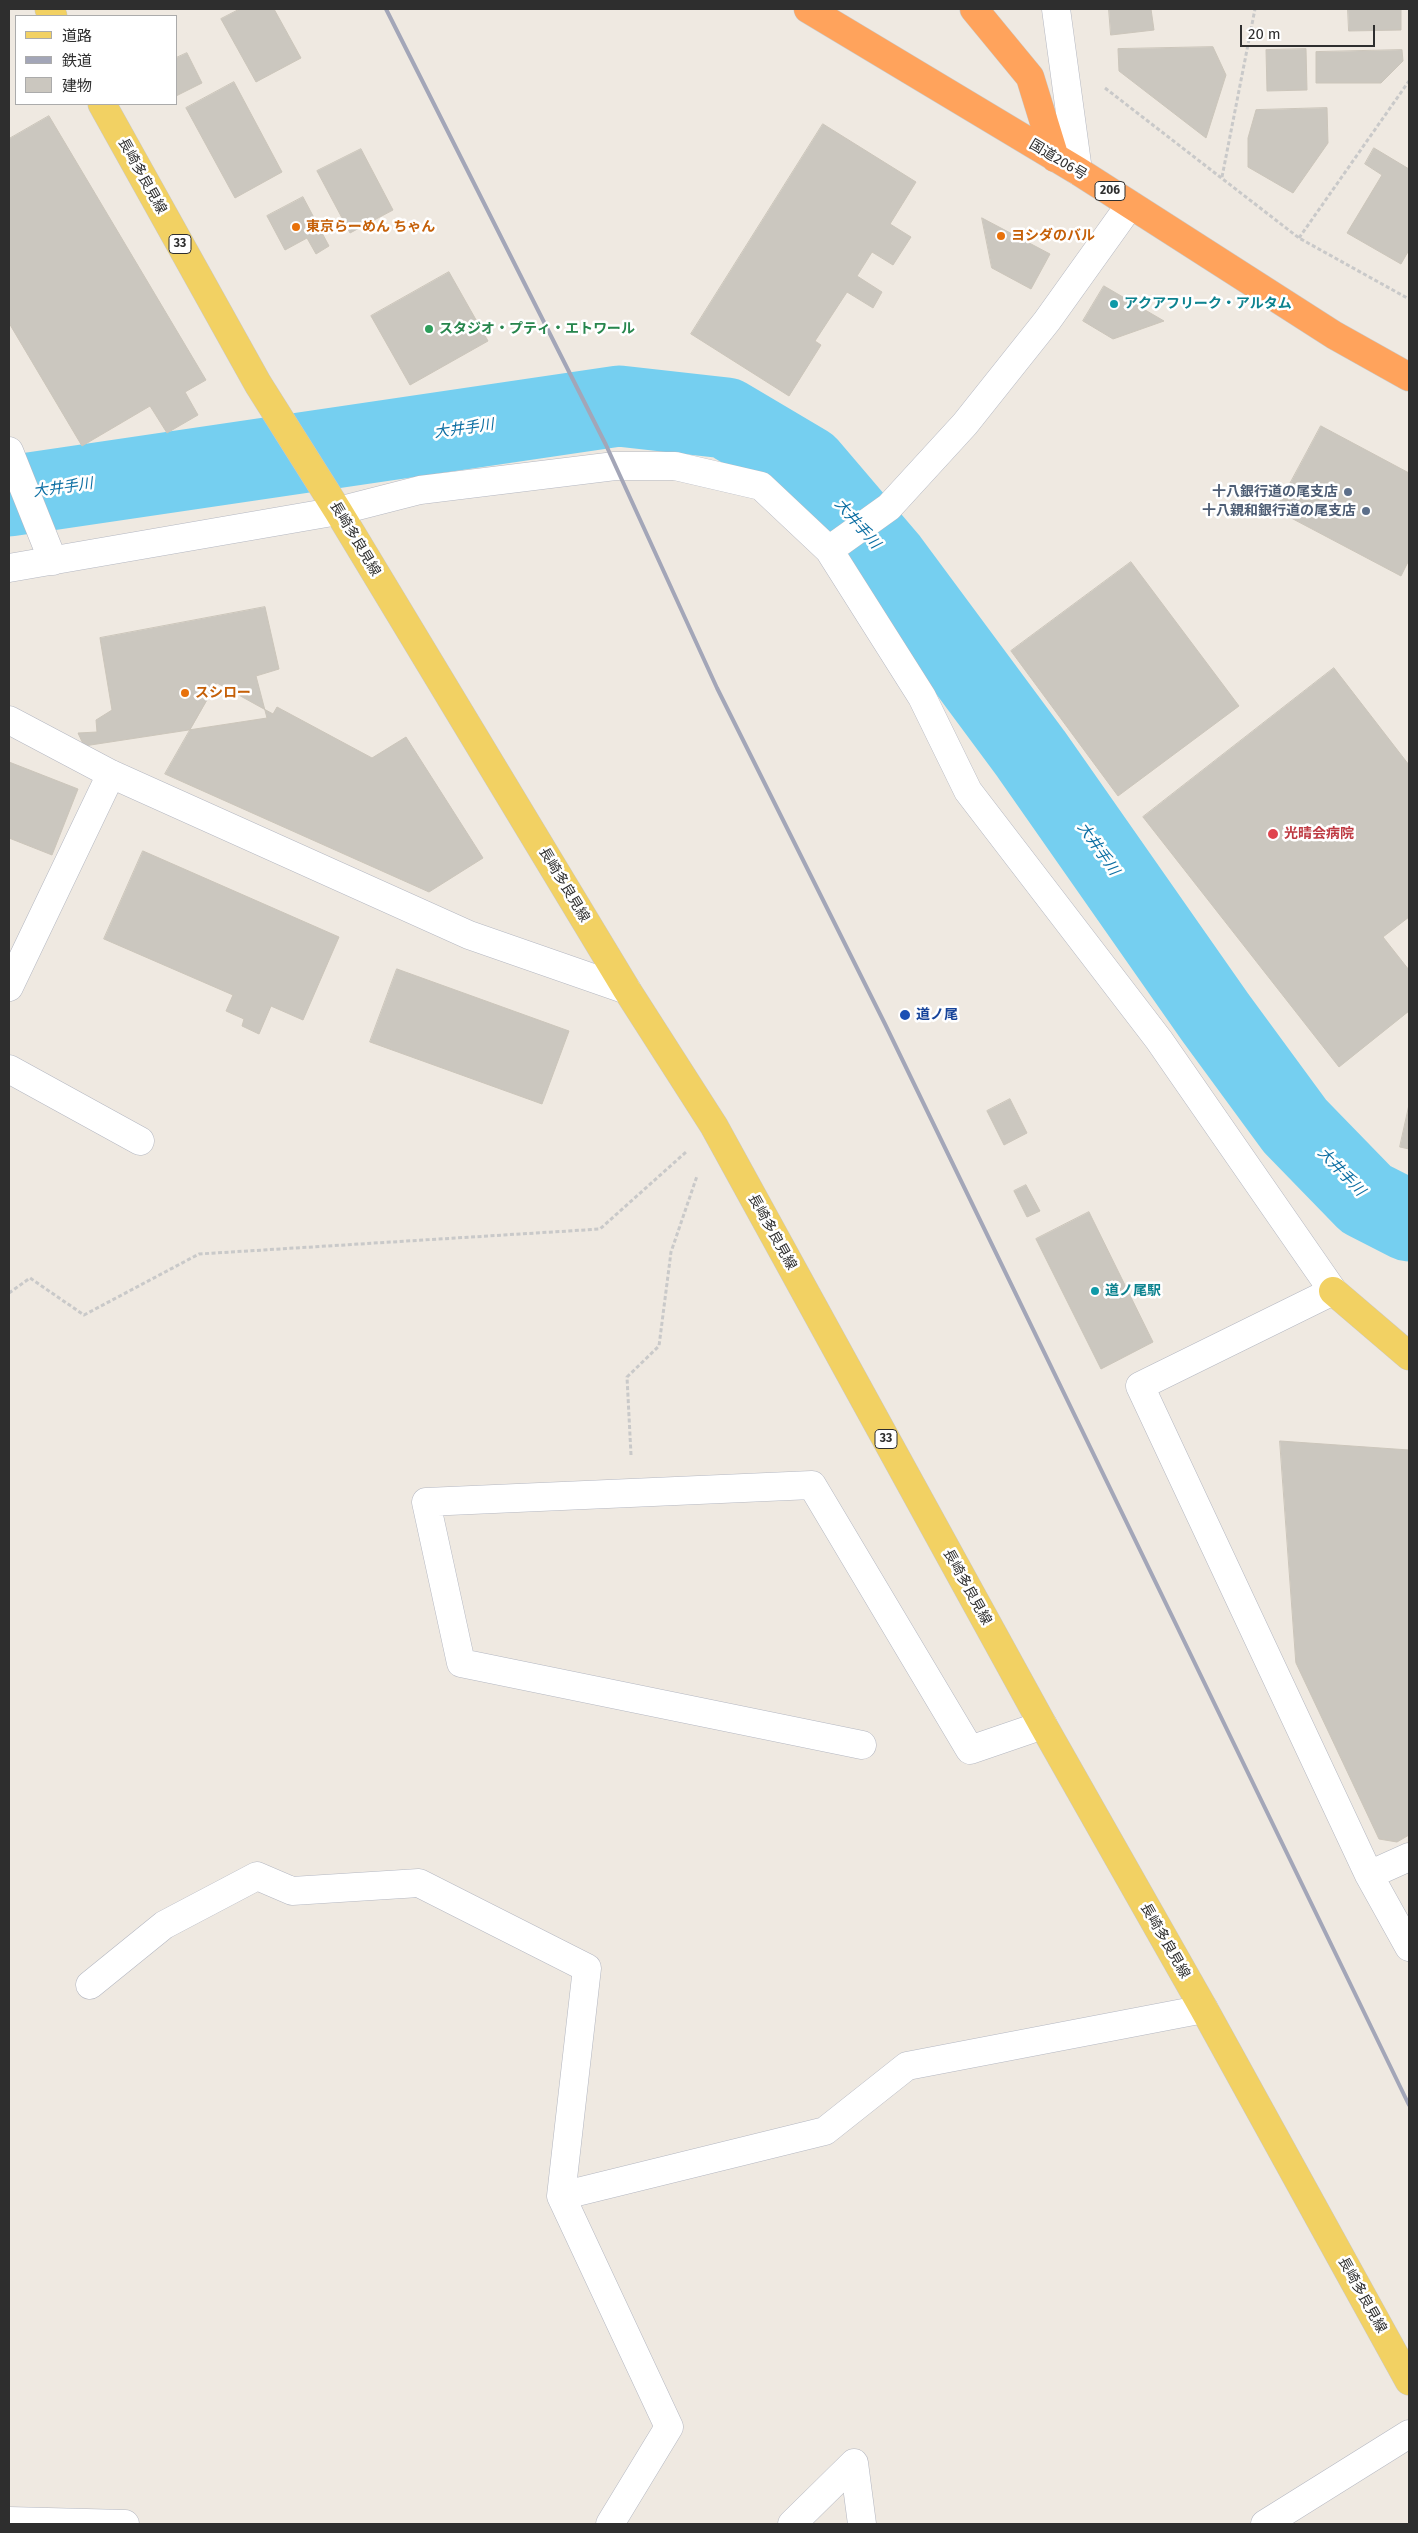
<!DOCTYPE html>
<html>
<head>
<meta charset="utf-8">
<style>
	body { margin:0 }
	#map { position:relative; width:1418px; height:2533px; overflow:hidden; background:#efe9e1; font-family:"Fira Sans","Noto Sans JP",sans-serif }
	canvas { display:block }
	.frame { position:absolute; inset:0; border:10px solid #2e2e2e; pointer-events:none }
	.legend { position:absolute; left:15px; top:15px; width:162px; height:90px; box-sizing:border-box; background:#fff; border:1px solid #ababab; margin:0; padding:6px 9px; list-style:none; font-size:15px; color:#2e2e2e }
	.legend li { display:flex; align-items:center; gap:10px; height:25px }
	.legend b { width:25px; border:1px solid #ababab }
	.scale { position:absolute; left:1240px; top:25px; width:135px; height:22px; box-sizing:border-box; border:2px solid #2e2e2e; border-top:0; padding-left:6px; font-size:15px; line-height:18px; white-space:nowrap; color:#2e2e2e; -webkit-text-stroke:4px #fff; paint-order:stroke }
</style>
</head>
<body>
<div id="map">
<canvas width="1418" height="2533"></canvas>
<div class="frame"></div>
<ul class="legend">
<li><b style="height:6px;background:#f2d163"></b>道路</li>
<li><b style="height:6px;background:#a3a6b8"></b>鉄道</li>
<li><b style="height:14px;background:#cbc7bf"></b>建物</li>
</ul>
<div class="scale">20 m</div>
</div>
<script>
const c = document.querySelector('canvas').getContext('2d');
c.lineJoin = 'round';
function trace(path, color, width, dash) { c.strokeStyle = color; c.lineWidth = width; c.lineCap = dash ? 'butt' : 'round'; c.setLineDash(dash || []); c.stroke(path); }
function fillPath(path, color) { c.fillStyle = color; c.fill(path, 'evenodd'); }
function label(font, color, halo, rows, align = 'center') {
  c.font = font + ' "Fira Sans","Noto Sans JP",sans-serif'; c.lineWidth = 5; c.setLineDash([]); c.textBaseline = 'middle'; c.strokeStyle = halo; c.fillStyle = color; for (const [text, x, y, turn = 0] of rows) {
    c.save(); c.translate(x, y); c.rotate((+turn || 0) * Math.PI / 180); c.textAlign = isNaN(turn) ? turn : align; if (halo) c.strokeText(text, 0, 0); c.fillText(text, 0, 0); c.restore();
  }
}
const river = new Path2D(`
	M9,496L619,406L726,418L807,466L888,561L1031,754L1215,1017L1295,1126L1366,1199L1409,1221`);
const building = new Path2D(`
	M240,9H274L301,58L256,82L221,19Z
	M1109,9H1151L1154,30L1111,35Z
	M1348,9H1401V30L1349,31Z
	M1213,47L1226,75L1206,138L1119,71L1118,49Z
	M1306,49L1307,90L1267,91L1266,50Z
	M1402,50L1403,61L1381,83H1316V52Z
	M187,53L202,83L176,96V58Z
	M234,82L282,172L235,198L186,108Z
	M1327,108L1328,143L1293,193L1248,167V138L1256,110Z
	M49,116L206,380L185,392L198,415L167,433L150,406L82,446L9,323V139Z
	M823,124L916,182L890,224L911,237L893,265L872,252L857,276L882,292L873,308L847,292L815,341L821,345L789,396L691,334Z
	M1374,148L1409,169V250L1401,264L1347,233L1382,175L1365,164Z
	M361,149L393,210L350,233L317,171Z
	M303,197L329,246L316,254L307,238L285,250L267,216Z
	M982,218L1050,254L1031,289L992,268Z
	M449,272L488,341L410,385L371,316Z
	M1104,286L1164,321L1113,339L1083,321Z
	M1321,426L1409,473V560L1401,576L1276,510Z
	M1131,562L1239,706L1118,796L1011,651Z
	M265,607L279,669L256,676L267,718L84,746L78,733L97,732L96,720L112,710L100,638Z
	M1334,668L1409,765V917L1383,937L1409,970V1011L1339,1067L1143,817Z
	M217,683L273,714L277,707L372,758L406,737L483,858L429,892L165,774Z
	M9,762L78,789L52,855L9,838Z
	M143,851L339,937L303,1020L271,1006L259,1034L242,1026L244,1019L226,1011L233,995L104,939Z
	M397,969L569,1031L542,1104L370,1042Z
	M1010,1099L1027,1133L1004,1145L987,1111Z
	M1409,1105V1149L1400,1147Z
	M1026,1185L1040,1211L1027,1217L1014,1191Z
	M1089,1212L1153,1342L1101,1369L1036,1239Z
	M1280,1441L1409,1450V1835L1397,1842L1379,1839L1296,1663Z`);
const path = new Path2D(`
	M1105,88L1299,238L1409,299
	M1222,177L1255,9
	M1299,238L1409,81
	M9,1293L30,1278L84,1315L199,1254L600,1229L686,1152
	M631,1455L627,1377L659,1346L671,1252L697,1176`);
const minor = new Path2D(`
	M1056,9L1078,171
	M9,451L53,561
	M829,550L889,507L965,424L1047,321L1130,205
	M9,568L338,511L420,490L615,466H675L761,486L829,550L922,697L968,791L1159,1040L1333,1291L1140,1386L1369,1875L1409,1947
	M9,720L111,774L469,935L627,990
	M9,987L111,774
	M9,1069L140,1141
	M862,1745L461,1663L426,1502L812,1485L970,1750L1043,1725
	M1369,1875L1409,1857
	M90,1985L164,1925L257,1876L292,1891L419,1883L587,1968L561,2196L669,2427L610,2524
	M561,2196L825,2131L907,2066L1204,2009
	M9,2521L125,2524
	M792,2524L854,2463L862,2524
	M1265,2524L1409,2434`);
const major = new Path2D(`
	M49,9L53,16
	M102,104L258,384L338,511L627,990L714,1126L1043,1725L1204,2009L1409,2381
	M1333,1291L1409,1356`);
const highway = new Path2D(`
	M808,9L1078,171L1334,335L1409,377
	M974,9L1030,77L1055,158`);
const rail = new Path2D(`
	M386,9L606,445L717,688L885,1024L1409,2105`);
const markers = [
	[296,227,5,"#e8710a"],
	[1001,236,5,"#e8710a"],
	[1114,304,5,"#0f9aa8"],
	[429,329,5,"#2e9e5b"],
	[1348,492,5,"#5c6f8a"],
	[1366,511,5,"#5c6f8a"],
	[185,693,5,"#e8710a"],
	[1273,834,6,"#e0444e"],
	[905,1015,6,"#1a4fb4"],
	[1095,1291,5,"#0f9aa8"]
];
const shields = [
	[1110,191,30],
	[180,244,22],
	[886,1439,22]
];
const shieldNames = [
	["206",1110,191],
	["33",180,244],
	["33",886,1439]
];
const streetNames = [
	["国道206号",1058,160,31],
	["長崎多良見線",142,176,61],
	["長崎多良見線",355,539,59],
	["長崎多良見線",564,885,59],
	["長崎多良見線",772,1232,61],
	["長崎多良見線",967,1587,61],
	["長崎多良見線",1165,1941,60],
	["長崎多良見線",1362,2295,61]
];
const foodNames = [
	["東京らーめん ちゃん",306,227],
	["ヨシダのバル",1011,236],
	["スシロー",195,693]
];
const cultureNames = [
	["アクアフリーク・アルタム",1124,304],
	["道ノ尾駅",1105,1291]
];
const leisureNames = [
	["スタジオ・プティ・エトワール",439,329]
];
const serviceNames = [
	["十八銀行道の尾支店",1338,492],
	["十八親和銀行道の尾支店",1356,511]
];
const healthNames = [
	["光晴会病院",1284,834]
];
const transitNames = [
	["道ノ尾",916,1015]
];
const waterNames = [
	["大井手川",464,429,-8],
	["大井手川",63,488,-8],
	["大井手川",857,524,49],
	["大井手川",1098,849,55],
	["大井手川",1341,1172,46]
];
trace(river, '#75cff0', 81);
fillPath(building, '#cbc7bf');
trace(building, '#cbc5ba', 1);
trace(minor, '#b4b7c1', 29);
trace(major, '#c9c9c9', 29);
trace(highway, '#c9c9c9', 29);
trace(path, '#c9c9c9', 3, [4, 2.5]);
trace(minor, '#fff', 28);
trace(major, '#f2d163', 28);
trace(highway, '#ffa35c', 28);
trace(rail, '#a3a6b8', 4);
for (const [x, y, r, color] of markers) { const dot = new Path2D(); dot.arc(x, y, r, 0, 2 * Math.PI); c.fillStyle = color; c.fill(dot); trace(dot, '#fff', 2); }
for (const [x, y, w] of shields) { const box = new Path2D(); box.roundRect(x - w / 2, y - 9.5, w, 19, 4); c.fillStyle = '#fff'; c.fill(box); trace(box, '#2e2e2e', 1); }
label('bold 12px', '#2e2e2e', null, shieldNames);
label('14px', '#2e2e2e', '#fff', streetNames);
label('bold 14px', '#c56008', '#fff', foodNames, 'left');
label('bold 14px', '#0d838f', '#fff', cultureNames, 'left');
label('bold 14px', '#27864d', '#fff', leisureNames, 'left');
label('bold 14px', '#4e5e75', '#fff', serviceNames, 'right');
label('bold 14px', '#be3a42', '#fff', healthNames, 'left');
label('bold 14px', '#164399', '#fff', transitNames, 'left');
label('italic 15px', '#0d6fa3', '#fff', waterNames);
</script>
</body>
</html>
